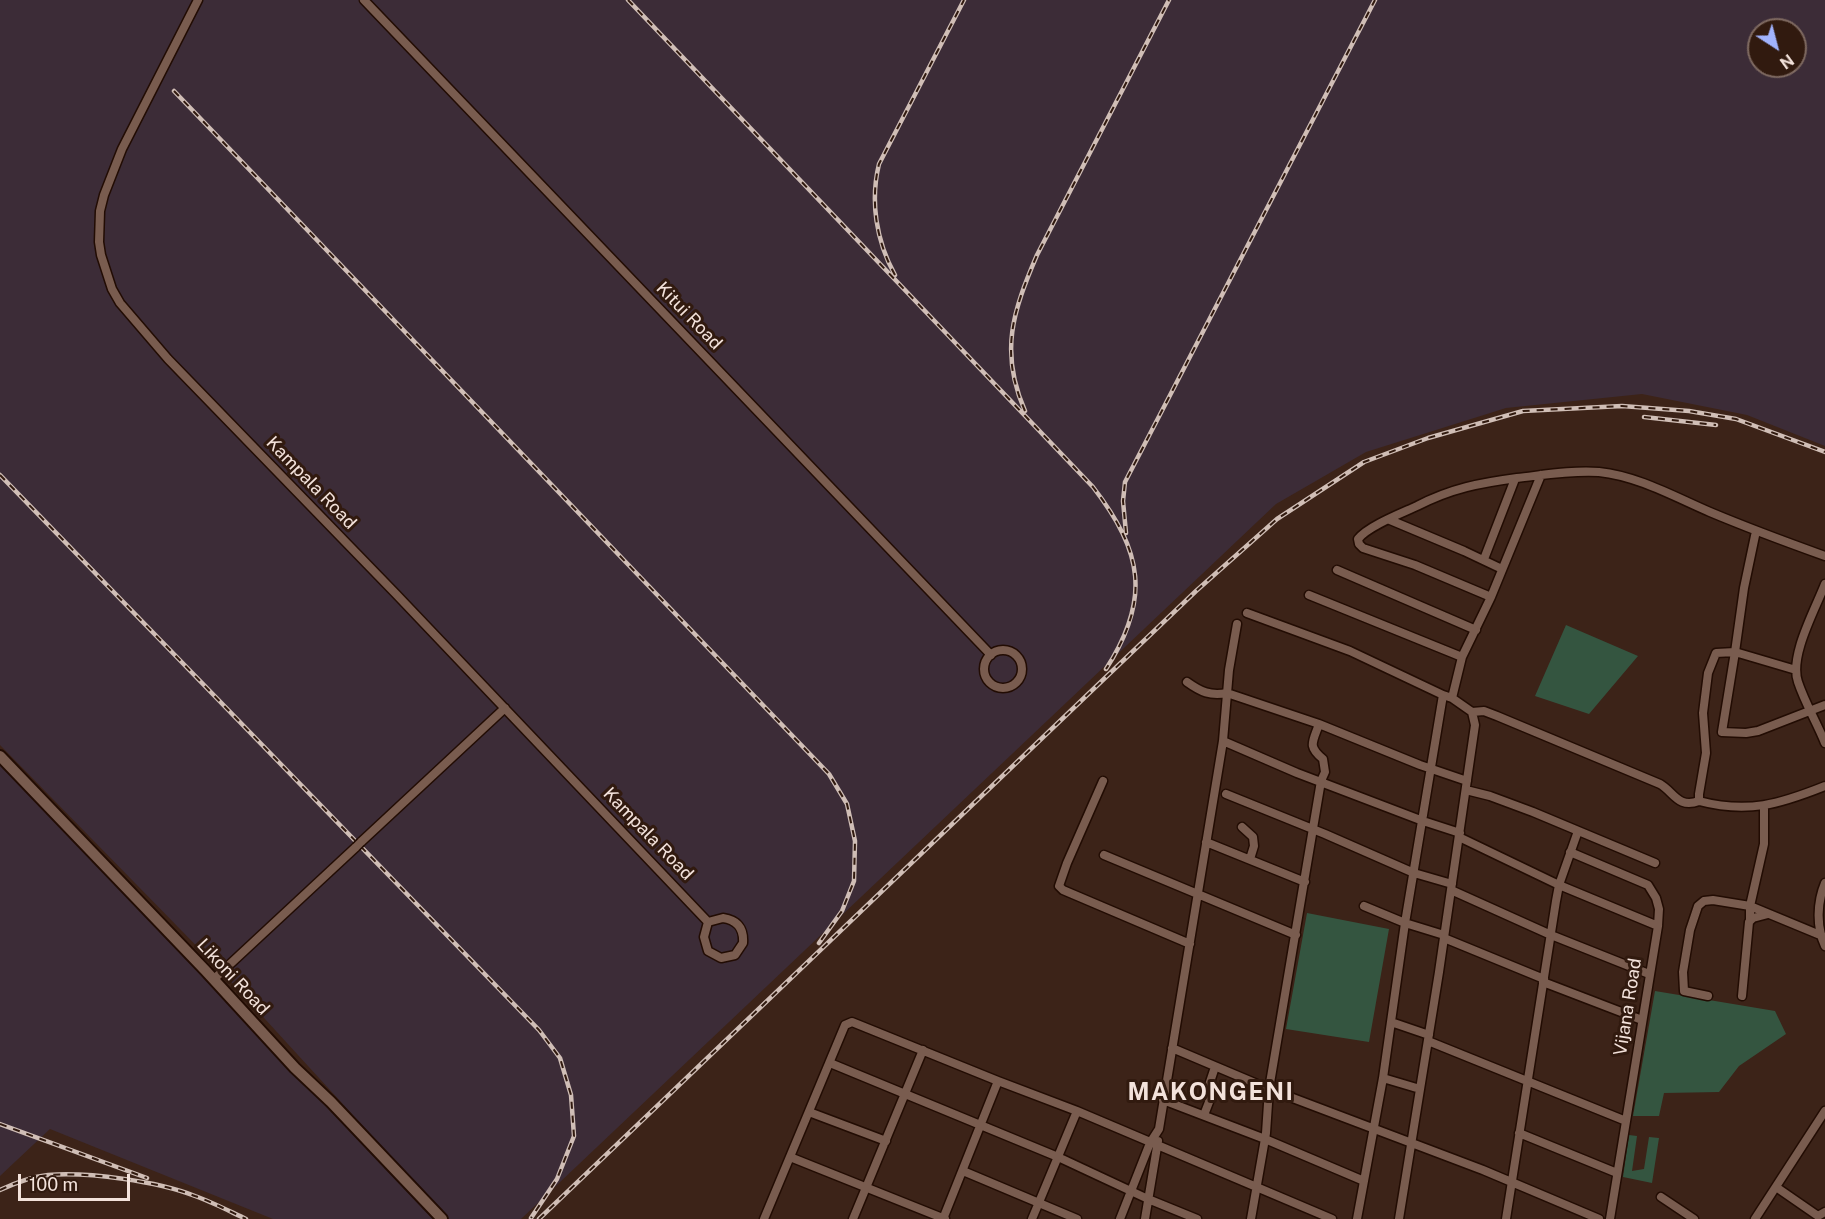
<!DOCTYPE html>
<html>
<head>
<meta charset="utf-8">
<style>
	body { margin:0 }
	#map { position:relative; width:1825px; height:1219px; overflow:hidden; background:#3c2318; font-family:"Public Sans",sans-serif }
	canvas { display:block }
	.north { position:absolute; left:1747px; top:18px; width:60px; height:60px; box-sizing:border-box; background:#311a0f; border:2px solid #7f6a61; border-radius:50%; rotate:144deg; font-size:16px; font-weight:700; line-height:24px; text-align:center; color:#f3e2db }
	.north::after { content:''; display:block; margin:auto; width:21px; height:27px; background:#a1b3fd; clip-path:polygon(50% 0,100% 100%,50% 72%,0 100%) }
	.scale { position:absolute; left:18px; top:1174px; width:112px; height:27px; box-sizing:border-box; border:3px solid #f3e2db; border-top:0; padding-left:8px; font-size:18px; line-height:21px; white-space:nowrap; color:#f3e2db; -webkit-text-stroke:4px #311a0f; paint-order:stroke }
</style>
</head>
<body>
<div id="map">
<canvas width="1825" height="1219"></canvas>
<div class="north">N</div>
<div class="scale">100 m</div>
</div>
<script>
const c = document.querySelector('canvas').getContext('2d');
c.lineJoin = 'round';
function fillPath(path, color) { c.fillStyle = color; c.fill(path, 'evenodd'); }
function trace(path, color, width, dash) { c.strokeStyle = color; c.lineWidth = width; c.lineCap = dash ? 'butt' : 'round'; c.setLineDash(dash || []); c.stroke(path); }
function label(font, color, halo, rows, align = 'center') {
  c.font = font + ' "Public Sans",sans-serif'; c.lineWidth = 6; c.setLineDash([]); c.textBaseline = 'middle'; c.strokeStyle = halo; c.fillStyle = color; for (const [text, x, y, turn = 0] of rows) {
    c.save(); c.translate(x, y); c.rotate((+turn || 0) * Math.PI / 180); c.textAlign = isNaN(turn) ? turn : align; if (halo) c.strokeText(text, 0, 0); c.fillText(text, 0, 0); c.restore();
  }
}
const industrial = new Path2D(`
	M0,0H1825V446L1747,415L1642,394L1506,408L1366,452L1276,504L521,1219H448L222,972L0,745ZM1759,30H1795V66H1759Z
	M0,764L433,1219H273L50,1129L0,1176Z`);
const green = new Path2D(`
	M1566,625L1638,656L1589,714L1535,696Z
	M1307,913L1389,929L1369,1042L1286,1029Z
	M1655,991L1775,1011L1786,1034L1739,1066L1719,1092L1664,1093L1659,1116H1633Z
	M1629,1135L1637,1136L1632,1171L1644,1169L1649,1137L1659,1138L1652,1183L1623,1177Z`);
const minor = new Path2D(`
	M198,0L122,149L104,195L100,211L99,242L101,255L112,289L120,303L168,359L396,594L708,922
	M364,0L991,655
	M1390,520L1464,551L1502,569
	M1756,531L1744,588L1735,652L1716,653L1708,673L1703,713L1706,753L1699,794V801C1748,814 1780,804 1825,786
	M1484,559L1515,479
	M1337,570L1476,630
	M1825,584C1815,610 1789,656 1798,682C1805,703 1817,723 1825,743
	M1309,595L1462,657
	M1491,597L1415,565L1363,548L1359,544L1358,539C1368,526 1402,513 1417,506C1452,488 1480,483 1517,478C1544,475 1572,470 1599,472C1638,476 1675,497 1710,512C1748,528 1786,542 1825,556
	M1247,613L1350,651L1443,695L1405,923L1383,1078L1357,1219
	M984 669a19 19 0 1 1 38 0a19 19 0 1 1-38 0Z
	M1796,670L1735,652L1722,732L1746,733L1758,731L1825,705
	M1187,682C1201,692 1210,696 1227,693L1319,724L1420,765L1467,781
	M1452,698L1462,657L1491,597L1541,475
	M1472,712L1484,711L1497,716L1660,784C1674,792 1678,809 1699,801
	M1223,741L1297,773L1423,821L1460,833
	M1103,781L1067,863L1059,886L1063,890L1190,944
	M1466,790L1490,796L1533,812L1655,863
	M1226,794L1325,834L1414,873L1452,884
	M1242,827L1253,837L1254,846L1250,859
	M1459,837L1559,885L1658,926
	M361,842L505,708
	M1206,842L1305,882
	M1570,852L1648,885L1656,898L1659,909L1658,926L1610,1219
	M1104,855L1296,935
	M1825,883C1817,902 1816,927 1825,946
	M1451,890L1551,935L1649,974
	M1364,906L1405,923L1444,935
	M723,918C737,920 744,928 743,943L735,955L721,958L708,951L704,937L708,922Z
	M1750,920V906L1764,844V806
	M1444,938L1544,979
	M214,979L356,847
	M1543,982L1642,1020
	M1708,996L1684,991L1683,972L1690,930L1698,906L1704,901L1713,900L1750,906L1825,937
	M1742,996L1749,922L1753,918L1768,914
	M1391,1022L1429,1035
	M1428,1041L1626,1121
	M1172,1048L1269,1089L1483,1170L1599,1219
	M830,1063L1058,1157L1148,1199L1197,1219
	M1383,1078L1420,1089
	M1163,1100L1265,1139L1364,1181
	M809,1112L886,1141
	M1204,1115L1209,1102L1208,1088L1215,1067
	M1519,1133L1617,1173
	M790,1157L945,1219
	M963,1171L1077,1219
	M1776,1187L1818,1216L1825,1212
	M1661,1197L1694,1219
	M764,1219L845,1025L852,1022L998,1081L1077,1111L1332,1219
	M853,1219L923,1050
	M943,1219L998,1081
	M1032,1219L1077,1111
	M1120,1219L1150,1143L1159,1129L1223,741L1229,670L1237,624
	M1145,1219L1158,1141
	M1251,1219L1266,1133L1269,1089L1321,781L1325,772L1323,759C1307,746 1313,742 1319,724
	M1399,1219L1439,972L1475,725L1472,712L1452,698L1443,695
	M1506,1219L1556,901L1559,885L1578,831
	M1755,1219L1825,1111`);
const tertiary = new Path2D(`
	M0,756L205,970L295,1068L331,1102L442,1219`);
const rail = new Path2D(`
	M628,0L1093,487C1143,552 1151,599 1106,669
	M174,91L829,774L847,804L855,841L854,881L842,911L819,943
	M895,275C876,241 870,201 879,164L964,0
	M1025,411C999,352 1013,311 1037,255L1169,0
	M1644,417L1716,425
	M0,475L539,1030L560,1058L571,1095L574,1136L557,1179L531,1218
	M1126,533L1123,501L1125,482L1375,0
	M0,1124L147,1178
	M0,1190C15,1183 31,1177 48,1175C89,1172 157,1181 195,1196C212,1202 229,1211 246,1219
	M539,1219L1196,591L1277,519L1364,462L1428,438L1523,411L1622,406L1689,411L1736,419L1825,452`);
const minorBridge = new Path2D(`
	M356,847L361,842`);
const streetNames = [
	["Kitui Road",689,316,46],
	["Kampala Road",311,483,46],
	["Kampala Road",648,834,46],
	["Likoni Road",233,977,47],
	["Vijana Road",1628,1007,-81]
];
const districtNames = [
	["MAKONGENI",1211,1093]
];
fillPath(industrial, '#3c2c37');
fillPath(green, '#345540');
trace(minor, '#220c03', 11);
trace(tertiary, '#220c03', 14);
trace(minor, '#795c4f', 8);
trace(tertiary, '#795c4f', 10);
trace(rail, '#d0beb6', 4.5);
trace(rail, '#311a0f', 2, [7]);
trace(minorBridge, '#220c03', 11, []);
trace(minorBridge, '#795c4f', 8);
label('18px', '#f3e2db', '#311a0f', streetNames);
c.letterSpacing = '1.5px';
label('bold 24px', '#f3e2db', '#311a0f', districtNames);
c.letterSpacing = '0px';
</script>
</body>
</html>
